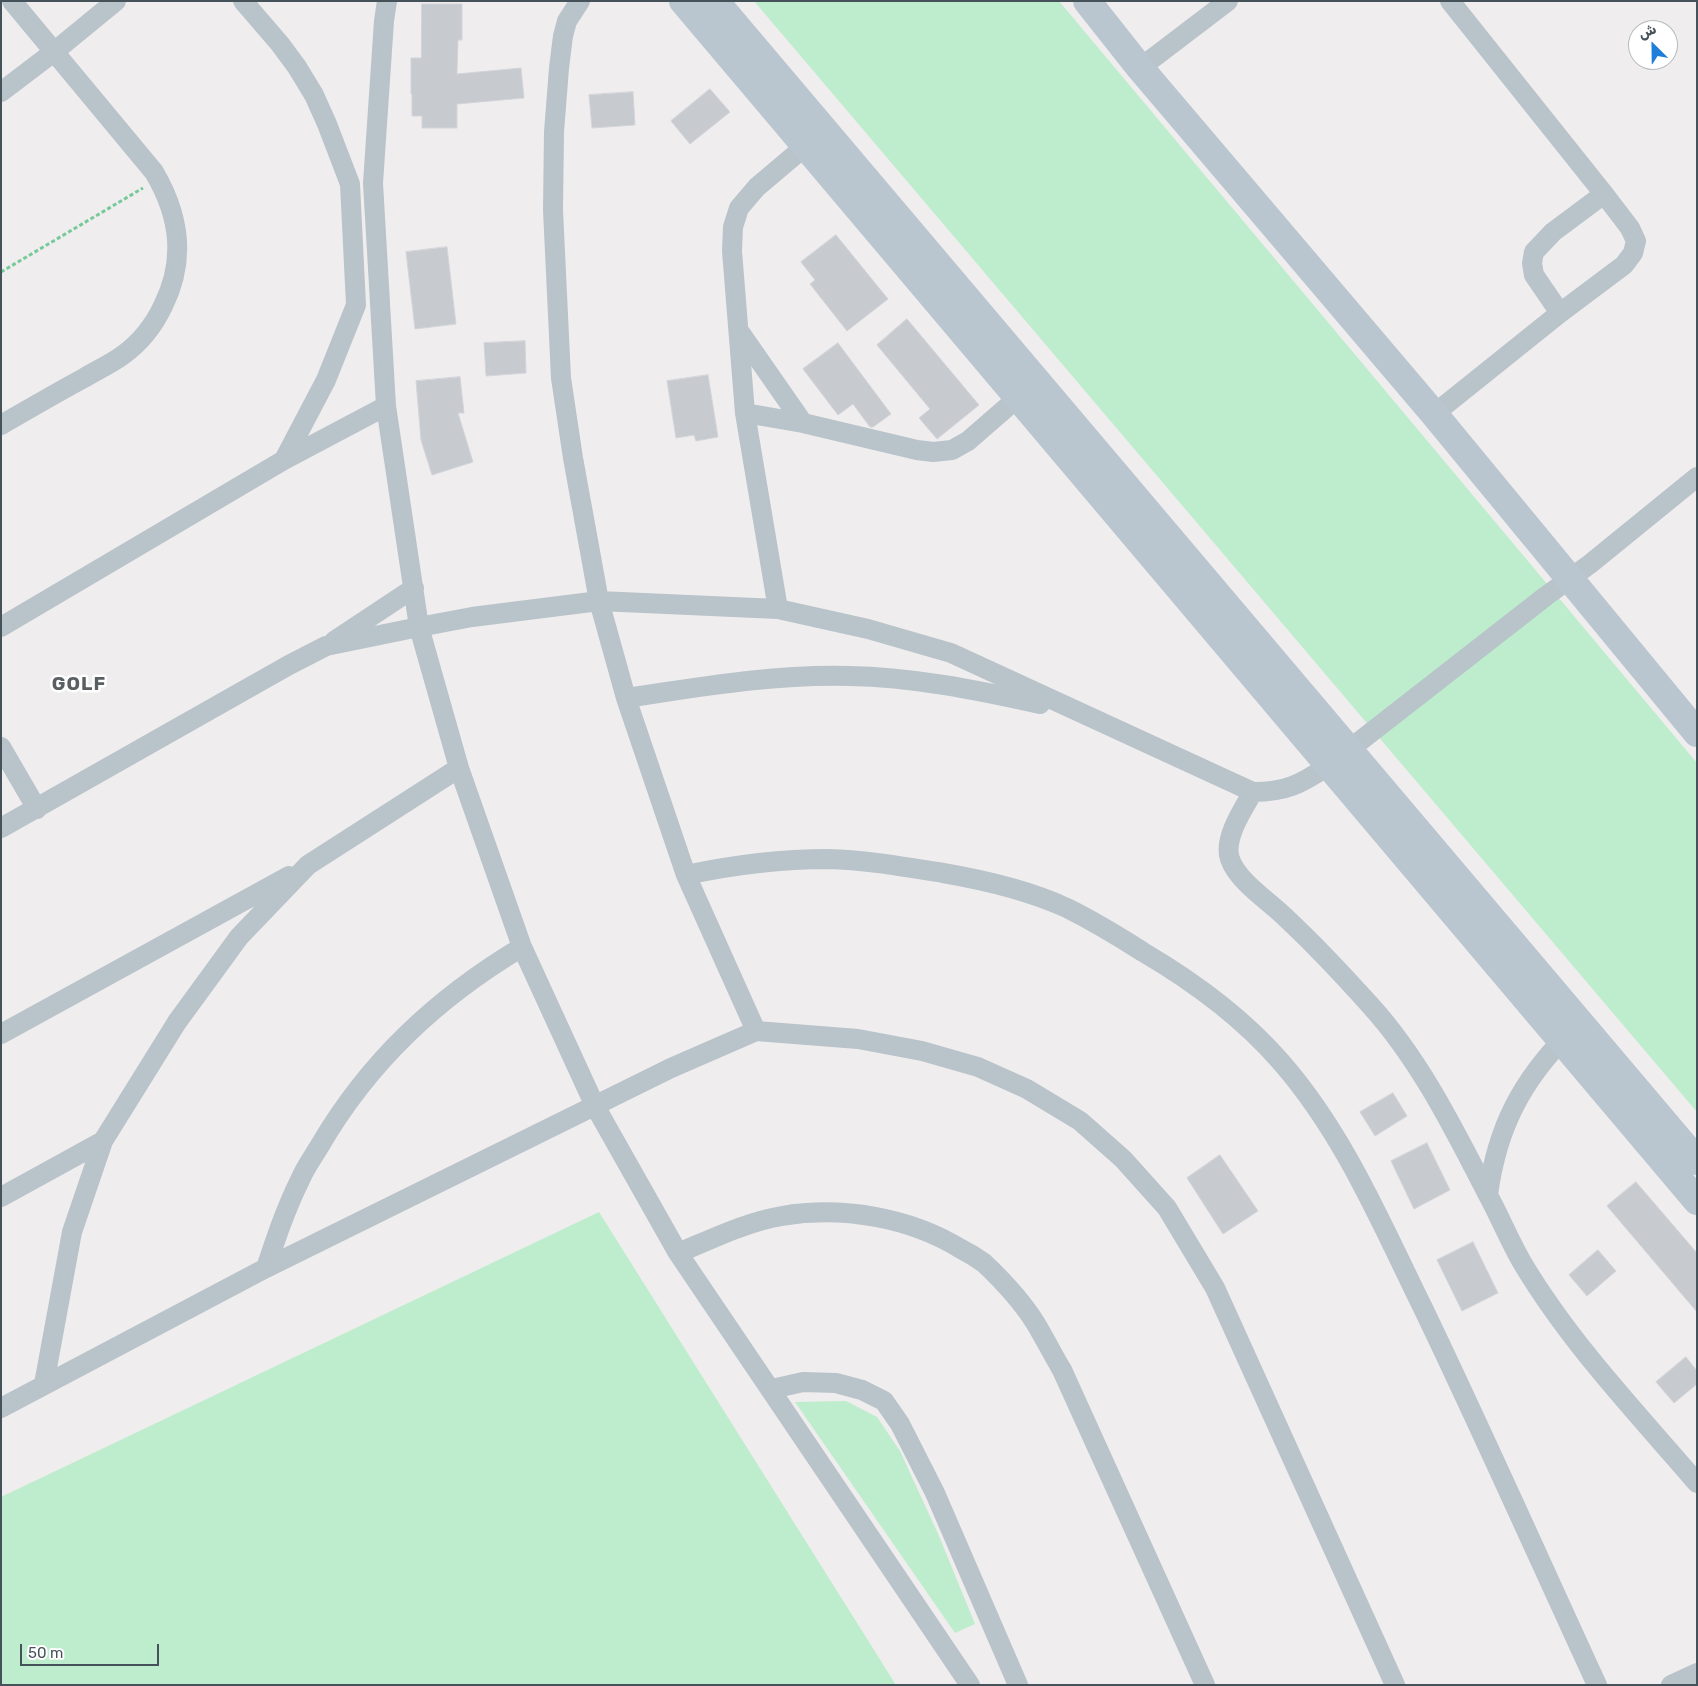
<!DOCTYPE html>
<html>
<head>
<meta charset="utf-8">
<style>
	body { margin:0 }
	#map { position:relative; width:1698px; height:1686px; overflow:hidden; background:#f0edee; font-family:Rubik,"Noto Sans Arabic",sans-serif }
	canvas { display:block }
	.frame { position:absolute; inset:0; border:2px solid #46525a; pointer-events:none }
	.north { position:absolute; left:1628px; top:20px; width:50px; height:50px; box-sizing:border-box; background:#fff; border:1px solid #b5babd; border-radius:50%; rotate:337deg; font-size:14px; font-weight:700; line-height:20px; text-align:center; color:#46525a }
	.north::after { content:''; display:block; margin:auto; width:18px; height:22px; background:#1e7ed9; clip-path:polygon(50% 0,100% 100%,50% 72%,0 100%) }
	.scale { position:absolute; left:20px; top:1644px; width:139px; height:22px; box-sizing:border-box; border:2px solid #46525a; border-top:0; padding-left:6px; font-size:15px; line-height:18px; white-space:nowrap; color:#46525a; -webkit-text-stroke:4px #fff; paint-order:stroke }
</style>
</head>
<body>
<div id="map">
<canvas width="1698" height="1686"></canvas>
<div class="frame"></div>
<div class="north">ش</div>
<div class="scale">50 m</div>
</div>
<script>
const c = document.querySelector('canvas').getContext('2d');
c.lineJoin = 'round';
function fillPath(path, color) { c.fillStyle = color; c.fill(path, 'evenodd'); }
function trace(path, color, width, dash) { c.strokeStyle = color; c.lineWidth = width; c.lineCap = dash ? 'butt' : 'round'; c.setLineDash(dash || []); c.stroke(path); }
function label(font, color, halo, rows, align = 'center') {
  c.font = font + ' Rubik,sans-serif'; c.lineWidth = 5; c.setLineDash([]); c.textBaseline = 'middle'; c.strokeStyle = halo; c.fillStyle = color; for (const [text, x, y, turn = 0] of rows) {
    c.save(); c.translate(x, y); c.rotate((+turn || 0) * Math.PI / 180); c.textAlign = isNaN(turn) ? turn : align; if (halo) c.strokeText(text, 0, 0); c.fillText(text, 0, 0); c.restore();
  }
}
const green = new Path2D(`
	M754,1H1059L1697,763V1112Z
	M599,1212L896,1685H1V1497Z
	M846,1401L877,1417L900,1451L939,1536L975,1624L955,1633L795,1402Z`);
const building = new Path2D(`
	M422,4H462V40H458L457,74L521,68L524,98L457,104V128H422V116H412V94H411V58H421Z
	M710,89L730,112L690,144L671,121Z
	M633,92L635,125L592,128L589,95Z
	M836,235L888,299L847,331L810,284L815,280L801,262Z
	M447,247L456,324L415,329L406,252Z
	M907,319L979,405L937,439L919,418L930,409L877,345Z
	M525,341L526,373L486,376L484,343Z
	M838,343L891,414L873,427H870L853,404L838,415L803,369Z
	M708,375L718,437L696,441L694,435L676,438L667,381Z
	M460,377L464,413H458L473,462L432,475L421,440L416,381Z
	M1393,1093L1407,1116L1375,1136L1360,1112Z
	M1427,1143L1450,1190L1414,1209L1391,1161Z
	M1220,1155L1258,1211L1223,1234L1187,1178Z
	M1636,1182L1697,1253V1312L1607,1206Z
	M1473,1242L1498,1293L1462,1311L1437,1260Z
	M1598,1250L1616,1271L1587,1296L1569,1275Z
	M1686,1357L1697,1371V1384L1674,1403L1656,1382Z`);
const path = new Path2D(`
	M1,272L143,188`);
const street = new Path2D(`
	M243,1L280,44L297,67L314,95L327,124L350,184L356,305L326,380L284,460
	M387,1L384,21L373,183L386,406L419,627L459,768L522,947L595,1106L678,1253L970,1685
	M580,1L567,21L563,36L559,68L554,132L553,210L561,378L573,458L599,601L626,698L686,875L756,1031
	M1140,68L1228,1
	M1,92L55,51L116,1
	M1560,313L1534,275L1532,263L1534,252L1553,232L1604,194
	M739,331L803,423
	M745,413L803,423L917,450L933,452L952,450L968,441L1029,388
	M1434,414L1560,313L1624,265L1633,253L1636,241L1630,228L1604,194L1450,1
	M1,425C29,409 56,393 84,378C97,370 111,364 123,355C141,342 154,325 163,306C186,260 180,216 154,172L12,1
	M778,609L745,413L732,251L733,227L739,208L757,187L815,138
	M1,627L284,460L386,406
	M334,641L414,588
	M626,698C700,687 774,674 849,676C913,677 977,690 1040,704
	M1,747L37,809
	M1253,792C1243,809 1223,839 1230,859C1238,882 1269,901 1286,918C1316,946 1343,975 1370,1005C1420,1060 1454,1129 1488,1195C1500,1217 1510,1242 1523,1264C1571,1344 1636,1412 1697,1483
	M1,828L289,665L326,646L419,627L472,617L599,601L778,609L868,629L951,653L1253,792C1286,792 1301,784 1328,766L1546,596L1590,564L1697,477
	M686,875C733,865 780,859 828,859C866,860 905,867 943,873C984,880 1028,890 1067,908C1093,921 1118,936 1143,952C1194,982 1242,1017 1281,1062C1344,1134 1381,1223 1423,1308C1483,1433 1539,1559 1597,1685
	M1,1034L289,876
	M1488,1195C1497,1127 1522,1080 1570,1032
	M1,1197L103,1141
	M678,1253C712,1239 746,1222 782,1216C842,1206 909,1217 961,1249C969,1253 977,1258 984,1263C1003,1281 1022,1301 1036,1324C1045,1339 1053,1355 1062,1370L1205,1685
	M266,1268C276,1238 286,1208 300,1180C305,1168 313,1157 319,1147C369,1061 437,998 522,947
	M44,1384L72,1232L103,1141L177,1022L239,937L308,865L459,768
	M772,1389L803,1382L836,1383L862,1390L884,1401L900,1424L935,1493L1018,1685
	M1,1408L266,1268L671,1068L756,1031L858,1039L922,1051L978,1067L1027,1089L1080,1121L1123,1159L1167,1208L1215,1288L1395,1685
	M1671,1685L1697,1673`);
const secondary = new Path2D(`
	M683,1L1697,1201
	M715,1L1697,1161
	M1087,1L1140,68L1434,414L1697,733`);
const districtNames = [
	["GOLF",79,685]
];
fillPath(green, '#bdedcc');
fillPath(building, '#c7cbd0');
trace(building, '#d2d4d9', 1);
trace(path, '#76ca9a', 3, [4, 2.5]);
trace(street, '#b9c3ca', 20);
trace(secondary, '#bac6cf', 28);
c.letterSpacing = '1px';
label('bold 19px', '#5a5f62', '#fff', districtNames);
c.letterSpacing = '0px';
</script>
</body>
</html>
